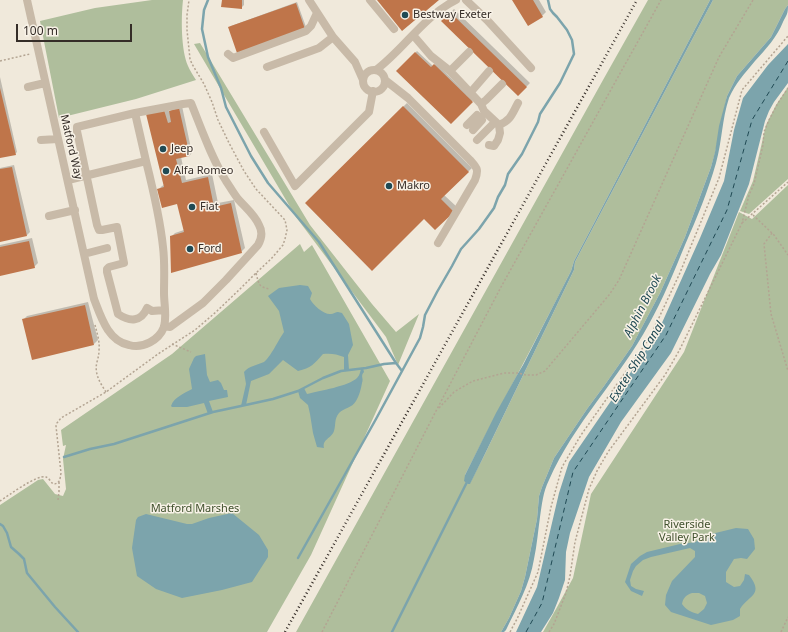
<!DOCTYPE html>
<html>
<head>
<meta charset="utf-8">
<style>
	body { margin:0 }
	#map { position:relative; width:788px; height:632px; overflow:hidden; background:#f0e9db; font-family:"Noto Sans",sans-serif }
	canvas { display:block }
	.scale { position:absolute; left:16px; top:24px; width:116px; height:18px; box-sizing:border-box; border:2px solid #352d28; border-top:0; padding-left:5px; font-size:12px; line-height:14px; white-space:nowrap; color:#352d28; -webkit-text-stroke:3px #f8f2e7; paint-order:stroke }
</style>
</head>
<body>
<div id="map">
<canvas width="788" height="632"></canvas>
<div class="scale">100 m</div>
</div>
<script>
const c = document.querySelector('canvas').getContext('2d');
c.lineJoin = 'round';
function fillPath(path, color) { c.fillStyle = color; c.fill(path, 'evenodd'); }
function trace(path, color, width, dash) { c.strokeStyle = color; c.lineWidth = width; c.lineCap = dash ? 'butt' : 'round'; c.setLineDash(dash || []); c.stroke(path); }
function label(font, color, halo, rows, align = 'center') {
  c.font = font + ' "Noto Sans",sans-serif'; c.lineWidth = 3; c.setLineDash([]); c.textBaseline = 'middle'; c.strokeStyle = halo; c.fillStyle = color; for (const [text, x, y, turn = 0] of rows) {
    c.save(); c.translate(x, y); c.rotate((+turn || 0) * Math.PI / 180); c.textAlign = isNaN(turn) ? turn : align; if (halo) c.strokeText(text, 0, 0); c.fillText(text, 0, 0); c.restore();
  }
}
const green = new Path2D(`
	M152,0H183C181,18 181,50 188,66C190,71 193,75 196,80L136,99L59,118L40,21L95,8Z
	M648,0H710L594,223L574,261L571,271C537,339 500,406 465,475L468,484L470,483L483,458L574,270L575,262L713,0H788V5L785,9L771,37L737,76L727,96L715,153L711,167L685,237L660,293L632,346L604,386L587,409L554,458L542,487L539,496L537,519L525,577L521,591L509,618L501,632H296L603,80Z
	M200,43L310,225L372,304L396,332L419,314L398,365L386,337L296,217L194,44Z
	M788,87V179L749,214L740,211L753,181L766,125L776,105Z
	M788,185V632H543L556,609L573,578L591,494L684,352L739,212L752,219Z
	M300,244L304,252L312,245L390,381L311,555L267,632H0V505L38,480L43,479L55,494L63,496L66,489L63,459L66,445L63,446L61,430L172,354Z`);
const water = new Path2D(`
	M710,0H713L575,262L574,270L483,458L470,484H468L464,481L465,475L496,413L517,375L523,365L571,271L574,261L594,223Z
	M788,5C788,14 787,14 783,22C777,37 766,49 755,61C745,73 735,84 729,98C722,119 722,142 716,163C708,191 697,218 685,245C674,272 663,299 649,324C619,379 574,423 549,480C543,492 542,504 540,517C538,531 537,545 534,559C530,584 517,607 506,630L504,632H501L509,618L521,591L525,577L537,519L539,496L542,487L554,458L587,409L604,386L632,346L660,293L685,237L711,167L715,152L719,126L727,96L737,76L771,37L785,9Z
	M788,44V83L774,102L769,111L765,121L749,184L721,255L710,274L671,353L621,422L589,477L570,533L566,552L565,580L559,598L553,613L541,632H516L537,587L559,493L569,462L657,334L700,238L724,181L734,130L743,98L768,65Z
	M300,285L308,286L312,293L310,299C313,305 324,315 331,314C333,314 336,312 338,312L342,313L349,324L353,345L348,355L349,370L344,371V357C337,354 330,353 323,354C314,364 311,368 298,371L283,360L269,374L251,381L246,405L241,406L246,384L244,372C249,366 257,365 264,362C270,358 279,339 284,332L279,311L268,296L279,288Z
	M205,354L207,375L210,382L218,380L221,383L224,390H227L228,397L209,401L213,412L208,414L204,403L187,407H172L171,406C174,397 185,393 192,389L189,369L194,358L196,356Z
	M363,368L364,372C360,376 364,378 362,383C361,389 359,396 356,401C352,408 344,408 339,413C334,419 336,425 334,431C331,439 322,439 324,448L317,447L313,433L310,414L308,405L300,398L298,391L304,388L307,394C319,391 349,386 357,378C360,375 360,372 361,369Z
	M232,513L259,535L268,550V557L252,582L222,590L182,598L156,589L137,576L132,548L136,520L138,517L146,514L187,524H192L209,518Z
	M736,528L748,529L754,539L755,549L747,559L741,558L734,559L726,572V582L734,587L740,586L744,580L745,574L749,575C764,595 750,594 740,609V616L733,620L711,625L671,612L665,605L666,595L672,581L695,557V551L690,548L651,557L643,560L636,566L633,571L630,580L631,586L636,589L644,591L642,596L631,591L625,582L631,564L640,556L647,552L680,544L696,542L699,537ZM692,593H699L705,596L707,603L704,609L698,614C691,612 686,610 682,604C683,598 686,595 692,593Z`);
const shadow = new Path2D(`
	M223,0H244V5L241,8Z
	M513,0H539L546,12L542,16Z
	M297,2L306,27L305,28H229L231,26Z
	M454,9L530,83L518,95L442,21Z
	M417,51L433,66L436,63L473,100L451,123L398,71Z
	M0,77L17,152L15,154L0,157Z
	M407,103L472,168L444,195L457,207L435,229L424,218L306,203Z
	M182,106L192,153L190,155L181,157L186,180L212,174L218,203L234,200L245,248L241,252L171,237L175,233L184,230L178,203L158,190L162,186L164,185L147,115L168,107L169,112L173,108Z
	M14,165L30,232L27,235L0,241V168Z
	M32,238L38,263L34,267L0,275V245Z
	M88,302L98,340L94,344L23,320L27,316Z`);
const stream = new Path2D(`
	M208,0L204,10L202,29L208,57L221,88L226,107L251,156L268,183L319,242L396,363
	M64,457L90,449L114,444L213,412L241,406L273,399L298,391L323,378L341,371L366,368L384,364L396,363L402,371
	M0,524L3,526L7,533L11,547L19,554L24,559L27,573L55,607L78,632
	M298,558L376,419L420,338L423,327L425,315L437,292L452,266L461,249L479,229L494,208L498,197L505,185L508,174L522,154L538,122L540,114L560,83L574,54L572,40L567,30L557,17L553,13L550,9L548,0
	M392,632L468,480`);
const ferry = new Path2D(`
	M526,632L542,603L573,472L666,335L727,210L752,120L788,61`);
const building = new Path2D(`
	M222,0H242V9L221,7Z
	M377,0H439L402,31Z
	M512,0H533L543,17L528,26Z
	M296,3L305,29L237,53L228,27Z
	M450,12L527,87L518,96L441,21Z
	M415,52L431,67L434,64L473,102L451,124L396,71Z
	M0,88L16,155L0,158Z
	M403,106L469,172L441,199L454,212L435,230L424,219L372,271L305,203Z
	M179,108L190,156L176,159L182,183L208,177L214,207L231,203L242,253L171,273L170,236L184,232L177,204L162,208L157,189L164,187L146,114L164,110L168,123L171,122L169,111Z
	M12,167L27,236L0,242V169Z
	M29,241L35,268L0,276V247Z
	M85,305L94,345L32,360L22,319Z`);
const path = new Path2D(`
	M0,61L30,54
	M753,215L774,235L788,255
	M742,223L788,182
	M772,233L764,244L771,314L788,371
	M256,273C259,284 258,287 270,289
	M95,325C97,333 100,342 99,350C99,355 98,358 97,362C94,373 100,383 106,392
	M172,344L191,352
	M439,408L454,392L473,381L504,373H518L526,375H536L545,371L609,295L619,280L719,57L753,0
	M58,500L59,492V482
	M0,501C8,496 37,474 46,477C49,478 51,482 53,484C60,484 60,479 61,473L56,426L57,423L61,418L106,392L158,354L195,330L216,312L241,288L256,273L271,259L283,245L285,239L287,230L285,220L256,189L244,171L229,143L218,120L212,102L204,84L192,64L190,59L187,30V15L189,0
	M322,632L436,411L501,287L661,0
	M510,632L517,619L538,572L551,507L562,467L581,435L649,339L679,275L719,178L742,90L788,36
	M549,632L554,624L566,593L570,576L575,542L580,523L589,489L597,471L608,452L665,375L679,351L742,223L749,195L754,184L763,145L764,132L769,120L778,103L788,88
	M781,632L788,617`);
const minor = new Path2D(`
	M27,0L94,299C101,317 108,341 129,345C143,349 159,340 164,327C167,316 164,304 164,293C164,278 165,263 163,247C160,218 153,189 146,161L68,180
	M309,0L333,37L355,62L363,80
	M370,0L394,29
	M466,0L487,20L531,68
	M413,35L431,56L450,71L481,104L484,111L499,125L500,133L498,140L494,146L489,145
	M228,54L233,58L306,31L311,26L317,13
	M267,67L319,48L333,37
	M376,70C404,49 424,16 456,0
	M363 81a11 11 0 1 1 22 0a11 11 0 1 1-22 0Z
	M450,71L469,52
	M385,80L408,98L470,160C477,168 479,169 475,180L438,243
	M28,87L45,83
	M470,93L489,71
	M481,104L486,100L502,84
	M135,113L183,104L191,103C202,130 211,157 226,181C230,187 234,194 238,199C245,207 255,215 259,225C263,232 262,238 258,245L226,280L203,303L170,327L164,326
	M467,125L477,115L482,120L473,130
	M499,125C511,120 512,114 518,103
	M264,132L295,186L369,112L373,91
	M41,140L58,139
	M477,140L495,122
	M146,161L135,113L77,127V131L97,225L99,230H102L117,227L124,263L109,267L107,269V272L118,314C130,322 141,322 147,308L152,311L165,310
	M49,216L75,210
	M84,254L107,248`);
const rail = new Path2D(`
	M285,632L637,0`);
const markers = [
	[405,15,4,"#204a54"],
	[163,149,4,"#204a54"],
	[166,171,4,"#204a54"],
	[389,186,4,"#204a54"],
	[192,207,4,"#204a54"],
	[190,249,4,"#204a54"]
];
const poiNames = [
	["Bestway Exeter",413,15],
	["Jeep",171,149],
	["Alfa Romeo",174,171],
	["Makro",397,186],
	["Fiat",200,207],
	["Ford",198,249]
];
const streetNames = [
	["Matford Way",71,147,77]
];
const parkNames = [
	["Matford Marshes",195,509],
	["Riverside",687,525],
	["Valley Park",687,538]
];
const waterNames = [
	["Alphin Brook",643,306,-63],
	["Exeter Ship Canal",637,362,-58]
];
fillPath(green, '#afbe9c');
fillPath(water, '#7ca4ac');
fillPath(shadow, '#0003');
trace(stream, '#7ca4ac', 2.5);
trace(ferry, '#204a54', 1, [5, 4]);
fillPath(building, '#bf754a');
trace(path, '#b3a492', 1.5, [2, 2]);
trace(minor, '#c8baa8', 8);
trace(rail, '#352d28', 2.5, [1, 3]);
for (const [x, y, r, color] of markers) { const dot = new Path2D(); dot.arc(x, y, r, 0, 2 * Math.PI); c.fillStyle = color; c.fill(dot); trace(dot, '#f8f2e7', 1.5); }
label('11px', '#352d28', '#f8f2e7', poiNames, 'left');
label('11px', '#352d28', '#f8f2e7', streetNames);
label('11px', '#40512d', '#f8f2e7', parkNames);
label('italic 12px', '#204a54', '#f8f2e7', waterNames);
</script>
</body>
</html>
